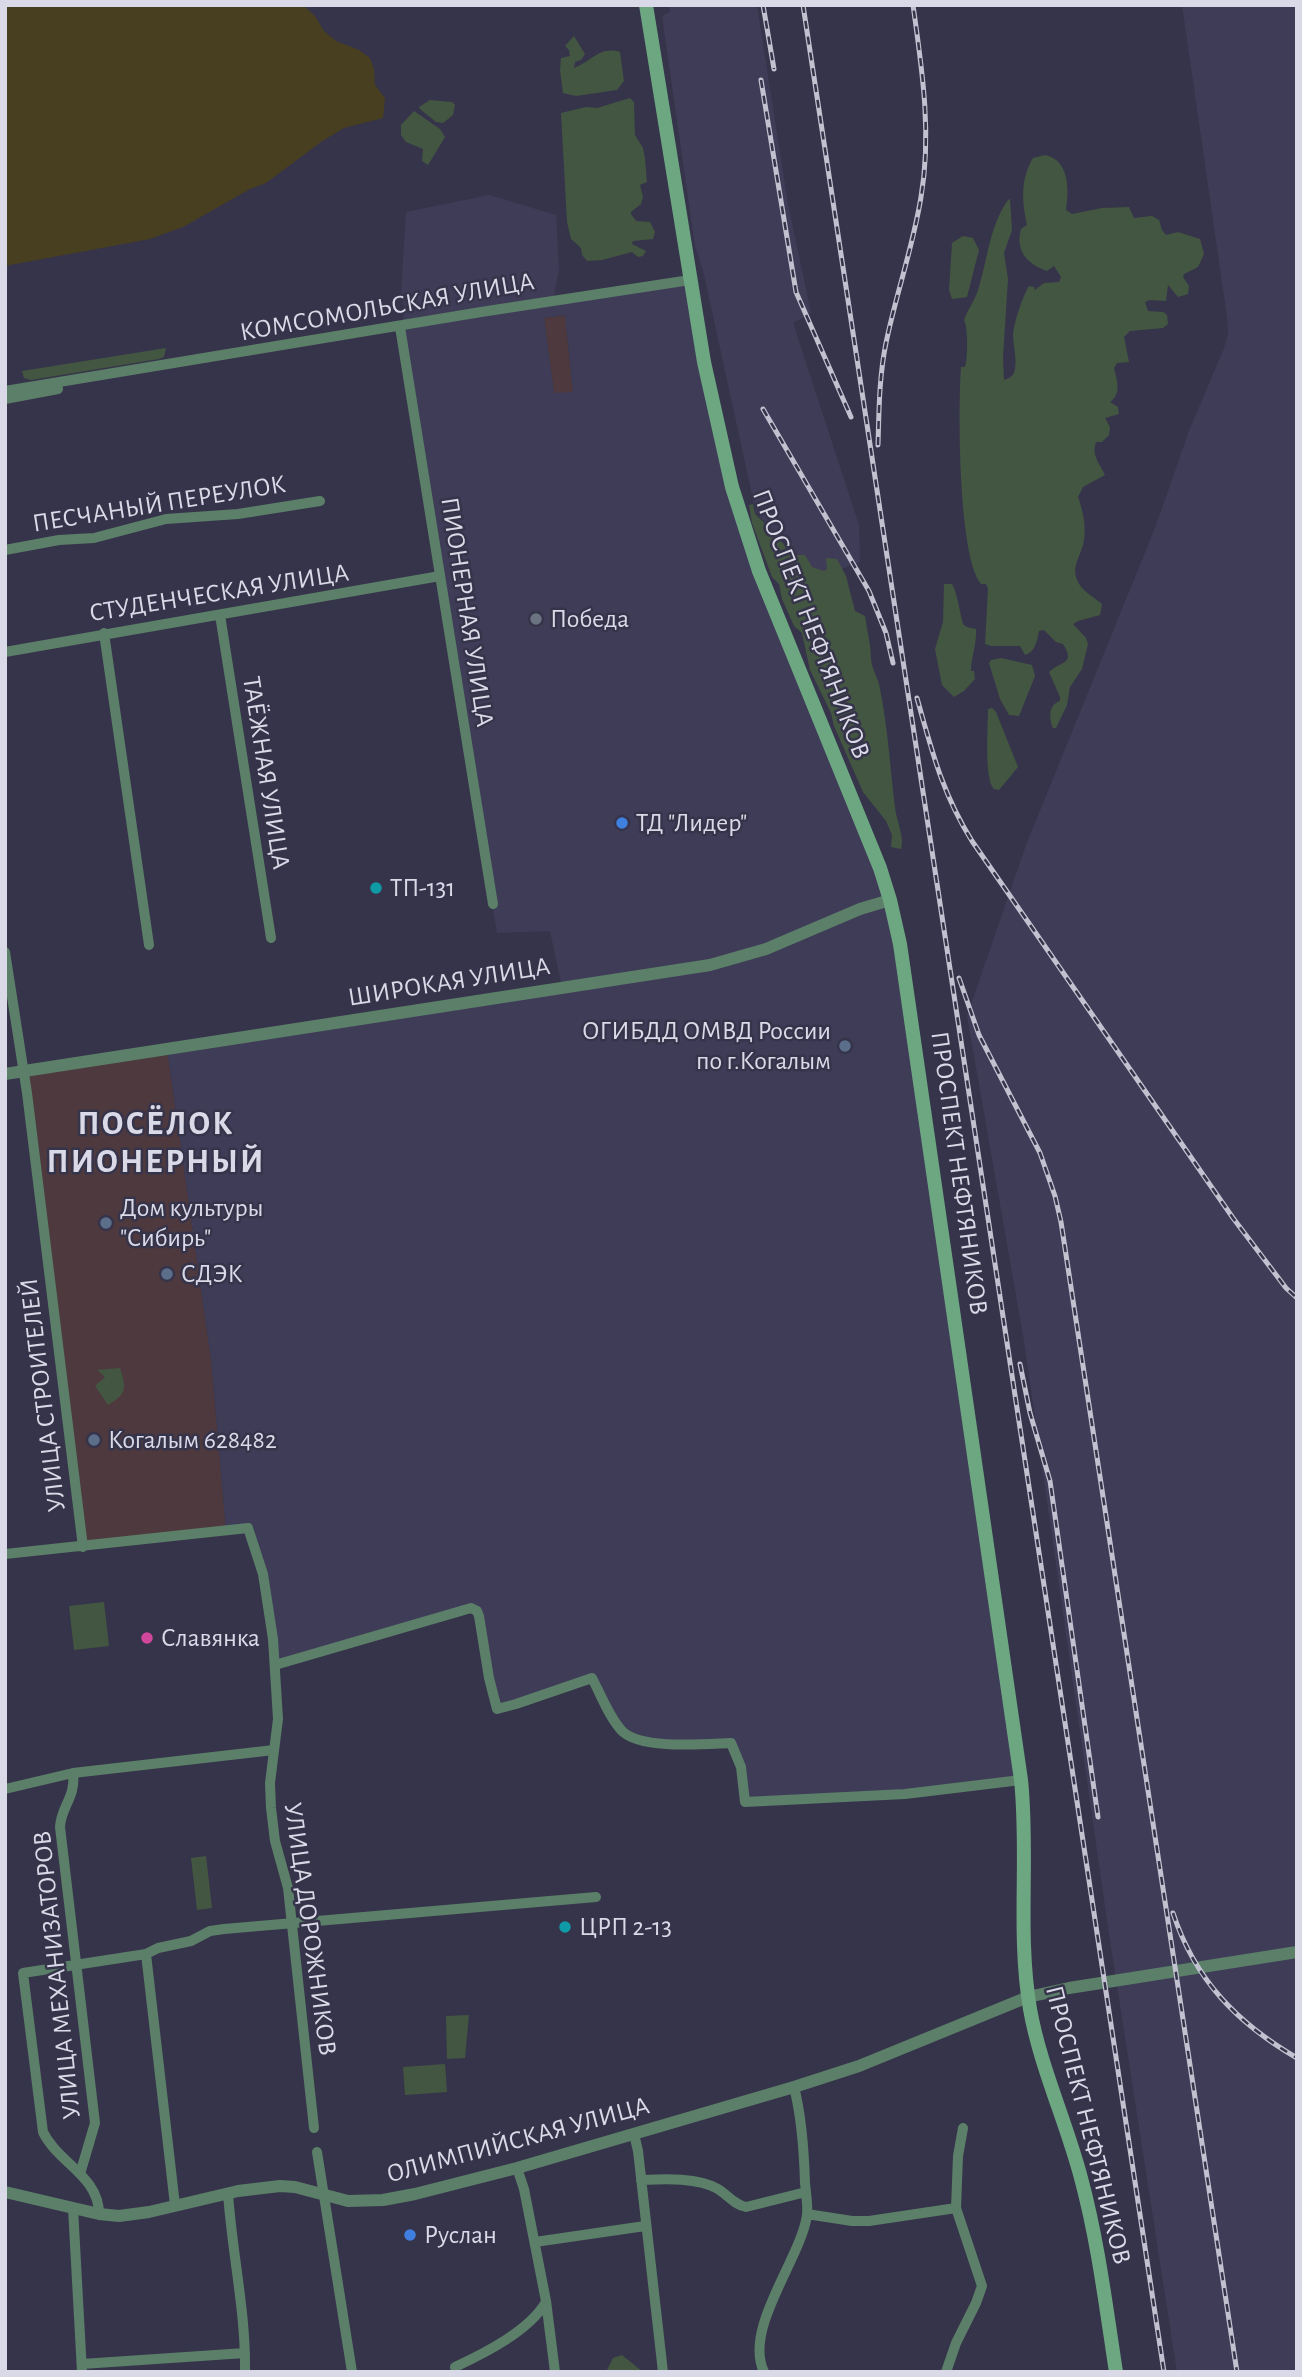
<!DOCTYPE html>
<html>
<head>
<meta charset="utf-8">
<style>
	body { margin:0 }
	#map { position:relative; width:1302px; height:2377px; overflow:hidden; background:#36344a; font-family:"Alegreya Sans",sans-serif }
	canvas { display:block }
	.frame { position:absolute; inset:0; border:7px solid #dad9e7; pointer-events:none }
</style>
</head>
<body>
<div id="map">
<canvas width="1302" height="2377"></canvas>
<div class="frame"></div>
</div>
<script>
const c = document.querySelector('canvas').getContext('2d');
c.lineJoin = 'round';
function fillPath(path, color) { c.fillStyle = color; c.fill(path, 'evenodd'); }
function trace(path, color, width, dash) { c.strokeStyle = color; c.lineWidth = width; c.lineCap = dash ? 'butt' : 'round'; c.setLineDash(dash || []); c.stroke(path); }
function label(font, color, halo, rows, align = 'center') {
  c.font = font + ' "Alegreya Sans",sans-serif'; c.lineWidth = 5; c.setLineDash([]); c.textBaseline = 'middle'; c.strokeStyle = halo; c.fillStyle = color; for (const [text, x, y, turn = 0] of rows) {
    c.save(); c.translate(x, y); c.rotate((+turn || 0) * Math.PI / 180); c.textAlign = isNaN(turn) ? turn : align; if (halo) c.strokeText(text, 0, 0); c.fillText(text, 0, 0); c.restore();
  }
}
const commercial = new Path2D(`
	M565,315L573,392L554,394L544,318Z
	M167,1049L211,1359L226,1530L83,1547L24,1072Z`);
const built = new Path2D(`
	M669,5H757L788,204L811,313L793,323L859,525L860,562L819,577L756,513L703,270L695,246L662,16L670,12Z
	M1182,5H1297V2372H1177L1109,1934L1024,1341L967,1016L1026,845L1155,528L1189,431L1224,348L1228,334L1227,317Z
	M489,195L556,215L559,269L553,300L690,280L732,487L890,900L1021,1780L745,1802L731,1743L696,1744L630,1737L592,1678L497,1709L477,1611L275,1665L273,1639L248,1528L226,1530L211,1359L167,1049L562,988L550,931L497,933L400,327L405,312L401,293L406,212ZM565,315L573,392L554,393L544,318Z`);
const green = new Path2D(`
	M574,36L585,54L581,60L575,62L574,68C593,61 599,46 620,52L624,81L617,90L576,96L563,93L560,70L561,58L570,56L569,50L565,46Z
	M630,98L634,102L635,135L643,148L645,158L647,182L640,185L643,197L641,204L631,212V214L636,221L650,222L655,232L653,239L633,241L632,244L646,251L643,256L638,257L632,252L602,260L587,261L582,255L581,248L571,239L567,222L561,113L586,107L597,108Z
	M430,100L452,102L455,105L453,115L443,123L436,122L420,109L419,107Z
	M414,111L440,129L445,137L428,165L422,161L423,149L406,142L401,135V125Z
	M1045,155C1070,160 1069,191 1066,210L1072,214L1102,208L1129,207L1134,218L1152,216L1159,220L1162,230L1166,235L1178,232L1200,239L1204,254L1198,267L1184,274L1183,277L1189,286L1188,294L1178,297L1168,285L1166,301L1150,300L1145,302L1148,311L1163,312L1167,315L1168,324L1163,328L1130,331L1124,337L1129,362L1117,363L1114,368C1117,381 1122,393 1110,402L1118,407L1119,414L1105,418L1110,427L1109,435L1102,442H1096C1091,455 1100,464 1105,475L1083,487L1078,497C1083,511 1086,524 1084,540C1082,555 1070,566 1078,582C1083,592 1094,597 1102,604L1100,615L1078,621L1073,624L1086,638L1088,644L1082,669L1070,687L1067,705L1056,728H1053C1049,718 1048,705 1060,701V697L1049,672C1061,661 1076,664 1063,644L1056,642L1044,630L1039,631C1037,641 1035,652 1025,655L1020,646H991L985,644L988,589L986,584H981C958,556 958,407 961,367H965C968,358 968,327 964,320C968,309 975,300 978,290C988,259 989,227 1008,200L1010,199L1012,230L1004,253L1008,279L1003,357L1004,380C1010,378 1014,376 1015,369C1017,357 1013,346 1013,334C1014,323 1023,295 1029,286L1034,287L1035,290L1044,283L1059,282L1061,277L1054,266L1047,271C1027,264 1015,251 1021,229L1027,225C1022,201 1020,180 1033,158Z
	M963,236L973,238L979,250L967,297L952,299L949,290L952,243Z
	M166,348L164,357L159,359L31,380L24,378L22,371Z
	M753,504L755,514L774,532L792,555H805L812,567L824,571L827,569L826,558L837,559L846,576L855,611L865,616C867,630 871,645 871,658C871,668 879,679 880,689C888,728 890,768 895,807C896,820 905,837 901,849L891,847L892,835L886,821L863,792L834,726L831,713L810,670L802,633L794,626L782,599L779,584L772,577L752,523L749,505Z
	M944,584H952C958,593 961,622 964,625C967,628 972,628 976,629C977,644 971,657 971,671H974L975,679L964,691L954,697L942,685L935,649L943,622Z
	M1001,658L1032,665L1035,676L1019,716L1009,715L1000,699L989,663L991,660Z
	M992,708L996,712L1018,767L999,790L994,789C984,780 988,726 988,709Z
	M120,1368C126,1388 128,1393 108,1405L95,1386L105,1377L97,1370Z
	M104,1602L109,1646L74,1650L69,1606Z
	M206,1856L212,1908L197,1910L191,1858Z
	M469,2015L465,2058L447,2059L446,2016Z
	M445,2064L447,2092L405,2095L403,2067Z
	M622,2355L643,2372H606L613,2358Z`);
const sand = new Path2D(`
	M5,5H303L315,16L324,31L336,41L359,50L370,58L374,69L375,85L385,98L383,118L344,128L321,142L266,183L250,189L183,227L150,239L5,266Z`);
const minor = new Path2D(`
	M400,327L493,904
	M5,391L481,312L690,280
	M5,399L58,389
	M5,550L59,540L94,538L166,519L238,514L320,501
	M220,615L271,938
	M104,633L149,945
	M5,652L440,576
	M5,952L27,1093L83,1547
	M5,1554L248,1528L263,1574L273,1639L278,1719L270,1783L271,1808L275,1841L288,1888L314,2128
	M275,1665L471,1608L477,1611L479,1616L489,1678L497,1709L516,1704L592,1678C601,1695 609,1717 622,1731C641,1750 705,1744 731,1743L741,1767L745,1802L905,1794L1021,1780
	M73,1773C76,1798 61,1806 60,1827L95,2123L80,2174
	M5,1789L73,1773L274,1750
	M146,1954L175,2205
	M634,2134L638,2151L663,2372
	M317,2152L352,2372
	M517,2168L524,2189L546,2301L555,2372
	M641,2180C663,2179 698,2177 718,2189C729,2196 733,2204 746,2207L806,2192
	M228,2193C232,2253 246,2312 245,2372
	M73,2208L82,2372
	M99,2214C99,2176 58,2163 43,2132L23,1973L146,1954L158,1948L191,1941L210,1931L224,1929L596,1897
	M807,2214L852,2221H869L956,2208
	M535,2242L645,2226
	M82,2364L245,2353
	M456,2372L455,2367C485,2353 529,2331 546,2302
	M764,2372C743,2328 801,2259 807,2215C808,2205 806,2193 805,2183C804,2150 802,2118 794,2087
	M946,2372L956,2343L976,2303L982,2286L956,2208L958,2156L963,2128`);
const tertiary = new Path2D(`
	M5,1074L710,965L766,949L860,909L890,900
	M5,2192L99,2214L119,2216L149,2212L238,2191L280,2186L295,2187L348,2201L383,2200L415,2194L517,2168L794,2087L859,2066L1028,1997L1069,1988L1297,1952`);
const secondary = new Path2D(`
	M646,5L704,362L732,487L759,571L880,868L890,900L900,944L1021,1780C1029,1856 1017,1933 1030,2009C1040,2066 1066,2121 1081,2178C1098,2241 1106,2307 1116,2372`);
const rail = new Path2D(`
	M763,5L774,69
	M803,5L1164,2372
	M761,80L796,292L851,417
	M763,409L869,591L886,633L893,663
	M878,445C879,411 879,377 886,343C896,294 913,247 921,197C932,133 922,69 913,5
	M917,698C932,751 942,793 972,841L1233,1218L1286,1288L1297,1298
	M959,978L979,1035L1040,1153L1055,1196L1061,1222L1237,2372
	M1020,1364L1030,1413L1050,1481L1098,1817
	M1173,1913C1195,1980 1237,2023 1297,2058`);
const markers = [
	[536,619,7,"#6b7280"],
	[622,823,7,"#3f7fe0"],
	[376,888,7,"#0f9aa8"],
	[845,1046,7,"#5c6f8a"],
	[106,1223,7,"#5c6f8a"],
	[167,1274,7,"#5c6f8a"],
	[94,1440,7,"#5c6f8a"],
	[147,1638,7,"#d1479c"],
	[565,1927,7,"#0f9aa8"],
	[410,2235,7,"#3f7fe0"]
];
const streetNames = [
	["КОМСОМОЛЬСКАЯ УЛИЦА",387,307,-10],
	["ПЕСЧАНЫЙ ПЕРЕУЛОК",159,504,-9],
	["СТУДЕНЧЕСКАЯ УЛИЦА",219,593,-9],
	["ПИОНЕРНАЯ УЛИЦА",467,612,81],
	["ПРОСПЕКТ НЕФТЯНИКОВ",811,624,69],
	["ТАЁЖНАЯ УЛИЦА",266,773,81],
	["ШИРОКАЯ УЛИЦА",449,982,-9],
	["ПРОСПЕКТ НЕФТЯНИКОВ",959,1173,82],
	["УЛИЦА СТРОИТЕЛЕЙ",43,1395,-97],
	["УЛИЦА ДОРОЖНИКОВ",310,1929,82],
	["УЛИЦА МЕХАНИЗАТОРОВ",57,1975,-96],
	["ПРОСПЕКТ НЕФТЯНИКОВ",1088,2125,76],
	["ОЛИМПИЙСКАЯ УЛИЦА",518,2140,-15]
];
const poiNames = [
	["Победа",550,619],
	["ТД \"Лидер\"",636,823],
	["ТП-131",390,888],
	["ОГИБДД ОМВД России",831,1031,"right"],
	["по г.Когалым",831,1061,"right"],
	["Дом культуры",120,1208],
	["\"Сибирь\"",120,1238],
	["СДЭК",181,1274],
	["Когалым 628482",108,1440],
	["Славянка",161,1638],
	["ЦРП 2-13",579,1927],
	["Руслан",424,2235]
];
const districtNames = [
	["ПОСЁЛОК",156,1124],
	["ПИОНЕРНЫЙ",156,1162]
];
fillPath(commercial, '#4d393e');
fillPath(built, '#3f3c58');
fillPath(green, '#435641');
fillPath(sand, '#473f1f');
trace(minor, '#5b7f68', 10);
trace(tertiary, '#5b7f68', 12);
trace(secondary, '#6da782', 14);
trace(rail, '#c2c1d0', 5);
trace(rail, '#36344a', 2.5, [8]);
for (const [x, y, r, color] of markers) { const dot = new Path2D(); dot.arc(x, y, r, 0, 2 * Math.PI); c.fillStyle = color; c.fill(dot); trace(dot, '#36344a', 2.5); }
label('26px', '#dad9e7', '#36344a', streetNames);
label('26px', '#dad9e7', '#36344a', poiNames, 'left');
c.letterSpacing = '2px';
label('bold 33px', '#dad9e7', '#36344a', districtNames);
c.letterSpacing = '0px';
</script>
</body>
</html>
